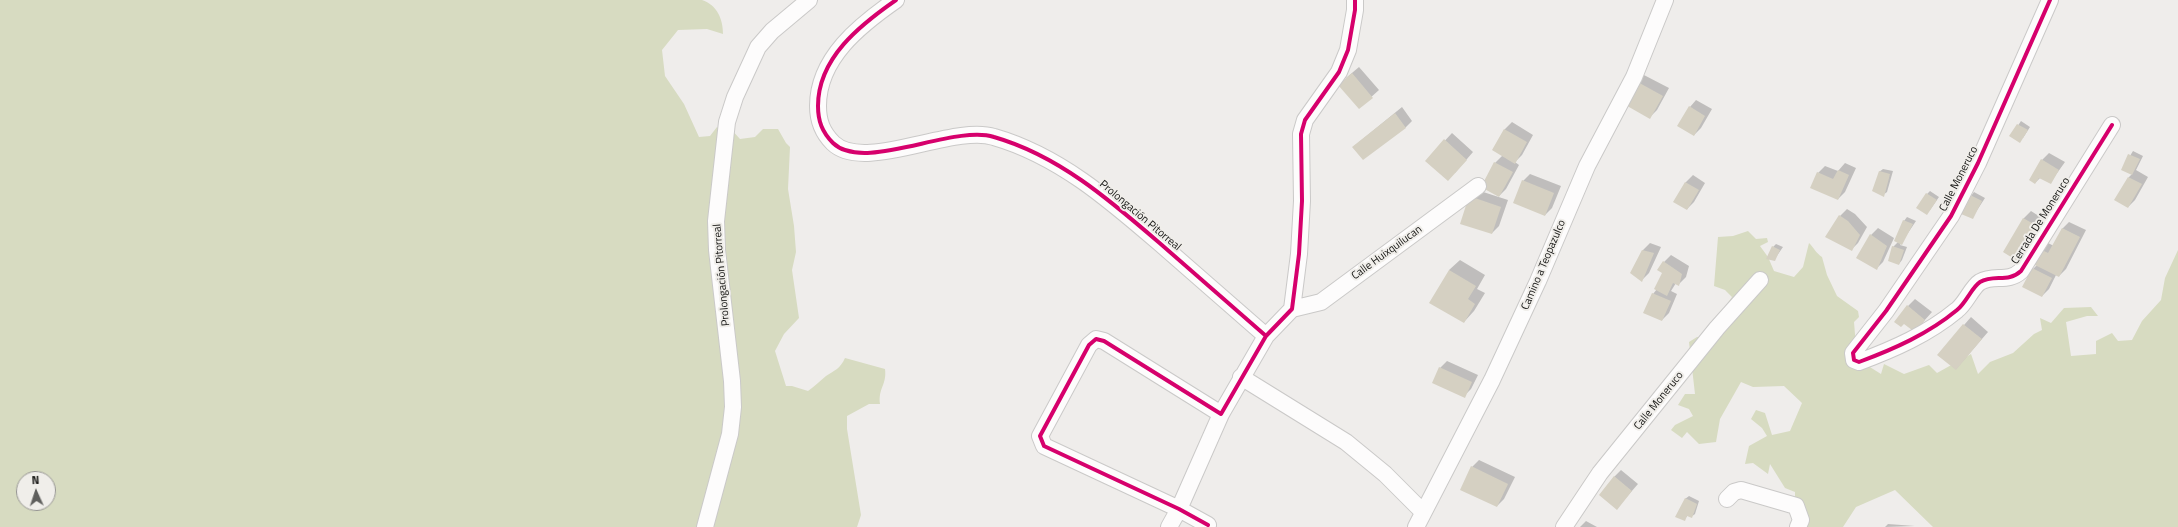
<!DOCTYPE html>
<html>
<head>
<meta charset="utf-8">
<style>
	body { margin:0 }
	#map { position:relative; width:2178px; height:527px; overflow:hidden; background:#efedeb; font-family:"Titillium Web",sans-serif }
	canvas { display:block }
	.north { position:absolute; left:16px; top:471px; width:40px; height:40px; box-sizing:border-box; background:#f0eeea; border:1px solid #979693; border-radius:50%; rotate:357deg; font-size:11px; font-weight:700; line-height:16px; text-align:center; color:#121210 }
	.north::after { content:''; display:block; margin:auto; width:14px; height:18px; background:#5f5f5d; clip-path:polygon(50% 0,100% 100%,50% 72%,0 100%) }
</style>
</head>
<body>
<div id="map">
<canvas width="2178" height="527"></canvas>
<div class="north">N</div>
</div>
<script>
const c = document.querySelector('canvas').getContext('2d');
c.lineJoin = 'round';
function fillPath(path, color) { c.fillStyle = color; c.fill(path, 'evenodd'); }
function trace(path, color, width, dash) { c.strokeStyle = color; c.lineWidth = width; c.lineCap = dash ? 'butt' : 'round'; c.setLineDash(dash || []); c.stroke(path); }
function label(font, color, halo, rows, align = 'center') {
  c.font = font + ' "Titillium Web",sans-serif'; c.lineWidth = 4; c.setLineDash([]); c.textBaseline = 'middle'; c.strokeStyle = halo; c.fillStyle = color; for (const [text, x, y, turn = 0] of rows) {
    c.save(); c.translate(x, y); c.rotate((+turn || 0) * Math.PI / 180); c.textAlign = isNaN(turn) ? turn : align; if (halo) c.strokeText(text, 0, 0); c.fillText(text, 0, 0); c.restore();
  }
}
const green = new Path2D(`
	M0,0H702C717,5 723,19 723,34L707,29L678,30L662,50L665,76L684,104L699,137L710,136L717,127L725,135L730,128L740,139L755,137L763,129H778L786,143L790,147L788,189L794,226L796,252L792,270L799,318L784,334L775,351L786,386H792L808,391C815,386 820,381 826,376C835,370 840,369 845,358L885,369C887,385 878,388 880,404H869L847,416V429L861,515L857,527H0ZM24,479H48V503H24Z
	M1748,231L1756,239L1767,238L1768,242L1760,246L1768,257L1774,271L1794,277L1803,267L1809,243C1814,248 1816,253 1822,257L1827,275L1837,296L1858,311L1859,317L1854,322L1857,359L1881,374L1884,364L1904,374L1929,365L1937,373L1971,354L1978,374L1990,362L2013,353L2034,334L2042,330L2040,318L2051,323L2064,308L2091,307L2098,316H2087L2066,322L2071,356L2096,354V341L2112,333L2118,341L2132,340L2142,321L2161,300L2165,278L2178,250V527H1933L1895,490L1856,507L1843,527H1795V492L1785,488L1770,464L1768,474L1753,463L1745,464L1749,446L1767,436L1762,428L1751,419L1756,410L1765,413L1772,435L1790,431L1802,403L1784,386L1753,387L1741,382L1720,419L1716,442L1699,444L1687,432L1682,438L1671,430L1675,425L1693,416L1689,409L1678,405L1685,394H1695L1689,342L1697,337H1712L1715,321L1732,297L1725,290L1714,286L1718,237L1733,236Z`);
const shadow = new Path2D(`
	M1359,67L1379,90L1359,108L1346,78Z
	M1642,74L1669,88L1657,110L1650,117L1623,103Z
	M1696,100L1712,109L1701,128L1694,135L1690,107Z
	M1402,107L1412,121L1405,128L1353,147Z
	M2021,121L2030,127L2023,138L2011,136Z
	M1512,122L1533,135L1522,155L1515,162L1519,165L1506,189L1499,196L1495,163L1503,155L1493,150L1505,129Z
	M1452,133L1473,152L1455,173L1426,161Z
	M2133,151L2143,156L2136,170L2148,177L2135,200L2128,207L2129,177L2132,174L2122,169Z
	M2049,153L2065,162L2050,183L2041,177L2035,183L2030,180L2042,160Z
	M1845,163L1856,168L1845,192L1838,199L1818,173L1825,166L1838,171Z
	M1883,169L1893,171L1887,192L1883,195L1879,172Z
	M1530,174L1561,186L1552,208L1545,215L1523,181Z
	M1693,175L1705,183L1694,202L1687,209L1675,202L1686,182Z
	M1477,190L1508,200L1499,226L1492,233L1470,197Z
	M1930,191L1939,197L1930,210L1927,194Z
	M1974,192L1985,198L1972,218L1971,196Z
	M1847,209L1855,214L1867,227L1858,243L1851,250L1840,216Z
	M2031,211L2045,220L2019,261L2004,252L2024,218Z
	M1907,217L1916,221L1900,245L1907,247L1902,260L1899,264L1893,247L1898,242L1904,221Z
	M2069,222L2086,230L2066,269L2059,276L2056,275L2049,289L2042,296L2033,269L2037,265L2041,250L2048,243L2054,246L2062,229Z
	M1878,228L1894,238L1883,262L1876,269L1871,235Z
	M1650,243L1661,247L1649,273L1642,280L1643,250Z
	M1776,244L1783,247L1774,260L1773,247Z
	M1671,255L1689,266L1686,277L1679,284L1676,283L1671,291L1677,294L1669,313L1662,320L1653,294L1657,289L1664,273V262Z
	M1460,260L1485,275L1477,289L1485,293L1474,311L1464,322L1449,270Z
	M1915,299L1932,312L1915,331L1908,306Z
	M1971,317L1988,332L1956,369L1938,355Z
	M1447,361L1478,375L1471,389L1464,396L1440,368Z
	M1479,460L1515,477L1504,499L1497,506L1472,467Z
	M1621,470L1638,484L1617,508L1614,477Z
	M1689,496L1699,501L1695,514L1691,517L1688,515L1684,520L1685,499Z
	M1586,521L1597,527H1580Z
	M1888,524L1915,526L1885,527Z`);
const building = new Path2D(`
	M1352,73L1373,98L1359,109L1338,85Z
	M1634,80L1663,96L1650,119L1622,103Z
	M1689,106L1705,116L1694,136L1677,126Z
	M1395,113L1406,128L1363,160L1352,147Z
	M2017,124L2028,130L2020,143L2009,136Z
	M1504,129L1527,142L1515,164L1492,150Z
	M1444,139L1467,160L1448,181L1425,161Z
	M2128,154L2140,159L2132,175L2121,170Z
	M2041,159L2059,170L2051,184L2039,178L2035,184L2029,180Z
	M1494,162L1513,172L1499,197L1481,187Z
	M1838,170L1849,175L1838,200L1810,188L1817,172L1833,179Z
	M1879,171L1890,174L1884,197L1872,191Z
	M2128,177L2142,184L2128,208L2114,200Z
	M1522,180L1554,193L1545,216L1513,203Z
	M1685,182L1699,190L1687,210L1673,202Z
	M1926,193L1937,200L1927,215L1916,208Z
	M1970,195L1982,201L1973,219L1961,214Z
	M1469,196L1501,207L1492,234L1460,224Z
	M1839,215L1848,221L1860,235L1852,251L1825,237Z
	M2023,218L2039,227L2019,262L2003,252Z
	M1903,220L1913,224L1902,245L1894,241Z
	M2062,228L2080,237L2059,277L2033,264L2040,249L2048,253Z
	M1870,234L1887,246L1877,270L1856,258Z
	M1772,246L1780,250L1775,261L1766,259Z
	M1892,246L1904,250L1899,265L1888,261Z
	M1642,250L1654,253L1642,282L1630,273Z
	M1663,261L1682,274L1679,286L1673,283L1667,296L1654,289L1662,273L1657,270Z
	M2032,268L2052,278L2042,297L2022,287Z
	M1449,270L1476,286L1468,299L1475,304L1464,323L1429,303Z
	M1652,293L1671,301L1662,321L1643,313Z
	M1907,305L1925,320L1916,333L1904,324L1901,327L1894,322Z
	M1963,324L1982,339L1956,370L1937,355Z
	M1439,367L1472,382L1465,398L1432,383Z
	M1471,466L1508,484L1497,507L1460,490Z
	M1614,476L1632,491L1617,510L1599,495Z
	M1685,498L1697,504L1692,518L1687,516L1685,521L1675,517Z`);
const street = new Path2D(`
	M896,0C860,25 818,58 818,106C818,121 822,132 833,143C864,173 953,124 994,137C1060,156 1112,202 1163,246C1197,276 1232,306 1266,336
	M2050,0L1978,163L1951,216L1886,311L1853,353L1854,360L1859,362C1894,349 1928,334 1957,310C1966,303 1972,287 1980,282C1994,274 2008,283 2021,271L2112,125
	M1292,309L1321,302L1478,186
	M1241,377L1346,442L1385,474L1422,511
	M1727,499L1734,492L1741,490L1796,506L1801,520L1798,527
	M1208,525L1179,509L1044,446L1040,436L1089,345L1096,339L1104,341L1221,414L1266,336L1292,309L1299,254L1302,201L1301,134L1305,120L1339,72L1348,50L1355,10V0
	M705,527L730,434L733,407L732,381L717,250L716,221L727,122L735,97L758,47L772,31L809,0
	M1169,527L1179,509L1221,414
	M1416,527L1492,380L1538,281L1587,166L1634,77L1665,0
	M1564,527L1600,473L1717,328L1760,280`);
const cycleway = new Path2D(`
	M896,0C860,25 818,58 818,106C818,121 822,132 833,143C864,173 953,124 994,137C1060,156 1112,202 1163,246C1197,276 1232,306 1266,336
	M2050,0L1978,163L1951,216L1886,311L1853,353L1854,360L1859,362C1894,349 1928,334 1957,310C1966,303 1972,287 1980,282C1994,274 2008,283 2021,271L2112,125
	M1208,525L1179,509L1044,446L1040,436L1089,345L1096,339L1104,341L1221,414L1266,336L1292,309L1299,254L1302,201L1301,134L1305,120L1339,72L1348,50L1355,10V0`);
const streetNames = [
	["Calle Moneruco",1959,179,-63],
	["Prolongación Pitorreal",1140,216,40],
	["Cerrada De Moneruco",2041,221,-58],
	["Calle Huixquilucan",1387,253,-36],
	["Camino a Teopazulco",1544,265,-67],
	["Prolongación Pitorreal",722,275,-95],
	["Calle Moneruco",1659,401,-51]
];
fillPath(green, '#d7dbc1');
fillPath(shadow, '#0003');
fillPath(building, '#d5d0c2');
trace(street, '#cac9c8', 18);
trace(street, '#fdfcfc', 16);
trace(cycleway, '#d6006c', 4);
label('11px', '#121210', '#f0eeea', streetNames);
</script>
</body>
</html>
